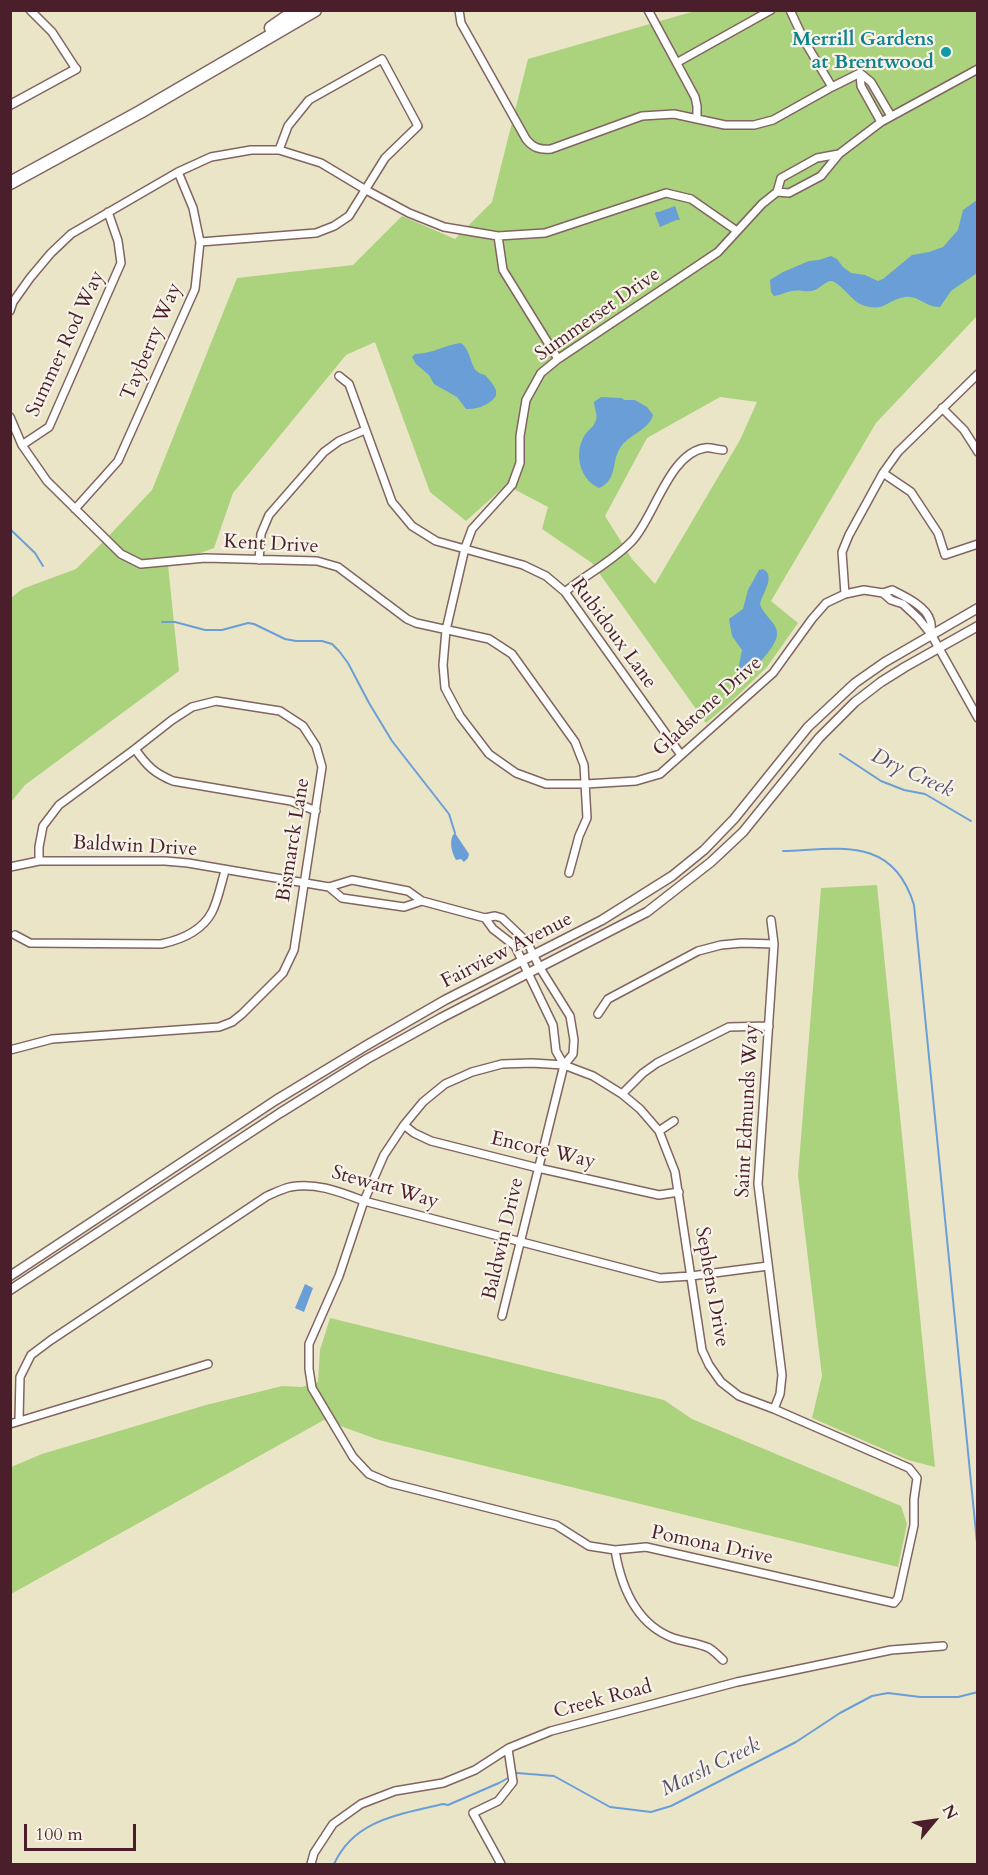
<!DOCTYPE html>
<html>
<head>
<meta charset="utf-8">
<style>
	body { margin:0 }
	#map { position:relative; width:988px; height:1875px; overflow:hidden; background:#ebe5c8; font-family:Cardo,serif }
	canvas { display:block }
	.frame { position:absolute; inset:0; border:12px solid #4a1f2b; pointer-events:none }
	.north { position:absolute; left:904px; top:1791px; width:60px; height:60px; -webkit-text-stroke:4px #f7f3e8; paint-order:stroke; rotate:61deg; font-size:16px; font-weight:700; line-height:24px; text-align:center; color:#4a1f2b }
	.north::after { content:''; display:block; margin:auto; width:21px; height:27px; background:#4a1f2b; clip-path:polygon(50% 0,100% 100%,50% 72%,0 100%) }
	.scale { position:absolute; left:24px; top:1824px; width:112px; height:27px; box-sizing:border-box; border:3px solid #4a1f2b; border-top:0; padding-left:8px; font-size:18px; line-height:21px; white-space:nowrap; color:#4a1f2b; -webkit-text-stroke:4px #f7f3e8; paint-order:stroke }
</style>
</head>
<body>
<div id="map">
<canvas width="988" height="1875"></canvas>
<div class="frame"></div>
<div class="north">N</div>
<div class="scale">100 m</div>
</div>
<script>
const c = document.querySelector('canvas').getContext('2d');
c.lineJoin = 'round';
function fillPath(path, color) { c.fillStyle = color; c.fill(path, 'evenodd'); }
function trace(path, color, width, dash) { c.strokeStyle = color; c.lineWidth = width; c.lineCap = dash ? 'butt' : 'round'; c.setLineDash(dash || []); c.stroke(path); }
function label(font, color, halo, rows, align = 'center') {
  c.font = font + ' Cardo,serif'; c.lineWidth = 4.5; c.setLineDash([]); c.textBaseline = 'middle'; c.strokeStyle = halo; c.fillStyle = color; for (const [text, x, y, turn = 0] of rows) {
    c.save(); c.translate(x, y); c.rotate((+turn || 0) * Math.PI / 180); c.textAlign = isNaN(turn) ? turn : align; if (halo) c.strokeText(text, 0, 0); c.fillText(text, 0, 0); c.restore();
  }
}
const green = new Path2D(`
	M695,11H977V316L876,423L771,601L798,623L767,667L731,702L706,723L592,563L542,529L548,507L506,485L466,521L430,492L375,342L346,355L233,493L214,548L168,565L179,671L25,785L11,802V598L22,589L76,569L105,540L152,490L237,278L353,265L402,216L455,239L492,202L528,59ZM720,397L757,402L740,440L655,584L632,559L605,516L647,438Z
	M877,885L935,1467L908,1460L812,1418L822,1376L798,1175L821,888Z
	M330,1318L664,1400L692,1419L901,1506L907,1524L898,1567L379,1440L324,1420L11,1594V1467L42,1454L206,1405L282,1386L302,1387L318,1382L320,1350Z`);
const water = new Path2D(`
	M977,200L978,244L976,250L977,273L951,291L940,307C927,308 918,295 905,297C886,300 884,314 860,304C852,300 838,281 831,281C826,281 820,288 815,290C807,293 800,289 792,291C786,292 781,295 774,296L771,292L770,280L783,272L809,261L819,260L831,256L837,259L843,267L851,273L865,275L878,281L883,279L912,255L929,252L943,247L958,230L963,210Z
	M675,206L680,220H676L660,227L655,214L656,212H659Z
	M461,343C474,353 468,372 485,375L492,383L496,390V396C490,404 478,410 466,409L457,397L434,384L429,375L416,364L412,357L415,354C432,354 445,345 461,343Z
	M601,397L621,398L625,400H635L647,407L653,415C649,430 628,435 620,448C611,462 618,480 599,488C578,479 573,449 587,432C591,428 594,426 596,420C598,414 594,408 594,402Z
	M763,569C776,576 763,592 760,604C763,615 776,622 777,632C779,646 751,672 739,679L737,675L742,650L732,636L729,619L743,609L748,590L759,570Z
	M455,833L469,854L468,858L464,862L461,859L456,860C452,853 449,843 453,835Z
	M305,1284L313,1288L304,1312L295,1308Z`);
const stream = new Path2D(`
	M10,529L35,553L43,566
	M162,622H175L205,630H222L248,623L254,624L285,639L296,641H322L332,644L339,651L348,663L369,703L392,741L449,814L455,833
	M840,754L881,781L904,790L925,794L971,821
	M783,851C841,849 893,836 914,905L978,1553
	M334,1864C355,1819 399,1815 443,1804L448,1805L499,1783L517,1773L554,1776L610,1807L651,1812L671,1806L796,1742L840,1713L872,1696L888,1693L920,1697H958L978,1692`);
const minor = new Path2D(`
	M30,10L52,32L76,69
	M459,10L461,23L526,139C533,148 540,150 551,149L642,116L674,114L725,125H754L773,120L832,87L860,73
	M648,10L695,97L697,106V118
	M790,10L805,42L832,87
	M678,62L771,10
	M881,122L861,86L860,73L871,82L891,116
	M839,154L817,158L781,178L777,192L762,204L718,252L558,359L541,373L526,400L520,436V463L512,485L472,529L465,548L446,630L443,665L445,688L460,716L489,754L516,773L546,784H586L636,781L660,774L773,673L812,619L826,603L845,594L864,590L883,593L892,590C904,596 926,606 930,620C932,624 931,630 931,634
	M777,192L789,193L821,176L839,154L881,122L978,69
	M498,236L503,270L558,359
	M200,242L316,233L334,226L349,216L385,158L418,126L382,59L309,100L288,126L279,150
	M10,311L13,302L30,278L51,253L71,234L178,172L211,157L251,150H279L321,163L366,190L409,213L444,227L498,236L545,233L666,193L691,199L737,231
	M339,376L349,384L392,502L412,526L436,541L523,565L546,576L565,592L681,755
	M942,408L964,430L978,452
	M10,417L22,445L47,481L121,554L141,564L205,558L317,561L338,567L407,619L416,623L489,639L512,654L575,742L584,765L587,818L579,836L569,873
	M22,445L49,427L121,263L118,241L108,212
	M883,473L911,492L938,533L945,555L978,544
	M75,509L118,461L195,289L200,242L193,208L178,172
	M259,560L261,534L269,515L324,452L339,441L365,430
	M565,592C587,574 613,561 632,541C654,518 669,453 705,448C710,447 718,450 723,450
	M883,593L891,600L903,604L918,618L931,634L978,718
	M845,594L842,552L849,535L883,473L898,452L978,374
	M135,749C147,766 154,773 173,781L291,801L316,811
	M10,867L39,861H165L188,863L329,887L352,880L408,891L422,901L485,918L495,916L502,918L527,942L540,968L570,1016L574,1040L573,1054L564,1065L502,1316
	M329,887L342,898L404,907L422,901
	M485,918L493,929L515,946L553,1025L556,1051L564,1065
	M771,920L774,944L758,1184L782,1375L780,1394L774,1409
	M15,935L30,943L161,944C180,940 202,931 212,912C218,900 221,884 225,871
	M598,1014L608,999L698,951L721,945L742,943L774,944
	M10,1050L52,1039L219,1027L232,1022L242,1014L283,973L294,950L322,767L316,746L303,726L280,711L216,701L192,707L172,720L135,749L59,805L43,826L39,847V861
	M532,1063L564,1065L593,1076L622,1094L640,1109L659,1131L675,1172L702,1350L709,1365L721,1382L739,1396L774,1409L909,1468L917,1478L914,1499V1525L898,1598L894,1603L646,1547L615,1550L589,1546L556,1525L390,1483L369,1474L353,1457L312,1388L309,1369V1344L339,1276L364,1201L384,1155L404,1125L423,1102L445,1084L472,1072L502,1064Z
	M622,1094L643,1073L657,1063L729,1027L769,1026
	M404,1125L414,1133L431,1141L538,1168L659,1195L679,1192
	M659,1131L674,1121
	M19,1420L20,1377L31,1355L51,1340L267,1196C274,1193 282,1189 290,1187C316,1182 340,1192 364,1201L660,1278L691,1276L768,1266
	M10,1424L208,1364
	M615,1550C621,1586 636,1624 673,1638C684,1642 699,1643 709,1648C714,1651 719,1656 723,1660
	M311,1864L314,1853L333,1824L361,1804L395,1791L443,1783L475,1770L509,1748L551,1731L737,1682L891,1650L943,1646
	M501,1864L473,1813L498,1801L513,1782L508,1749`);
const tertiary = new Path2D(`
	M10,105L76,69
	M10,1276L276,1100L367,1045L445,1000L602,920L672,876L704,850L734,819L808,727L855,683L885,662L978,608
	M10,1290L280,1113L367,1059L441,1018L647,912L711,862L743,832L819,738L855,702L881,682L905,667L978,626`);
const motorway = new Path2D(`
	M271,28L297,10
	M10,183L140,112L315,10`);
const markers = [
	[946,52,6,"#0f9aa8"]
];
const cultureNames = [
	["Merrill Gardens",934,40],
	["at Brentwood",934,63]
];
const streetNames = [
	["Summerset Drive",598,315,-35],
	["Tayberry Way",152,342,-67],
	["Summer Rod Way",66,344,-65],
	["Kent Drive",271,545,3],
	["Rubidoux Lane",613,634,54],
	["Gladstone Drive",708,707,-42],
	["Bismarck Lane",294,840,-81],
	["Baldwin Drive",135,847,3],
	["Fairview Avenue",507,951,-27],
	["Saint Edmunds Way",748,1111,-87],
	["Encore Way",543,1151,13],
	["Stewart Way",385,1188,16],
	["Baldwin Drive",504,1239,-77],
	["Sephens Drive",711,1287,80],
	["Pomona Drive",712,1546,12],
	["Creek Road",603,1700,-15]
];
const waterNames = [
	["Dry Creek",912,774,25],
	["Marsh Creek",711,1768,-26]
];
fillPath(green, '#abd27c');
fillPath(water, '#6a9ed6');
trace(stream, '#6a9ed6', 2);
trace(minor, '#826462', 10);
trace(tertiary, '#826462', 11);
trace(motorway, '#826462', 15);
trace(minor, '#fff', 7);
trace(tertiary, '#fff', 8);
trace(motorway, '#fff', 12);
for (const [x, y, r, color] of markers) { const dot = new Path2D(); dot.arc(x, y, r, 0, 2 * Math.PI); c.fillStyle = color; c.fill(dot); trace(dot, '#f7f3e8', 2); }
label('bold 20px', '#0d838f', '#f7f3e8', cultureNames, 'right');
label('20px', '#4a1f2b', '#f7f3e8', streetNames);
label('italic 21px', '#57526f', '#f7f3e8', waterNames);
</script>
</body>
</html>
